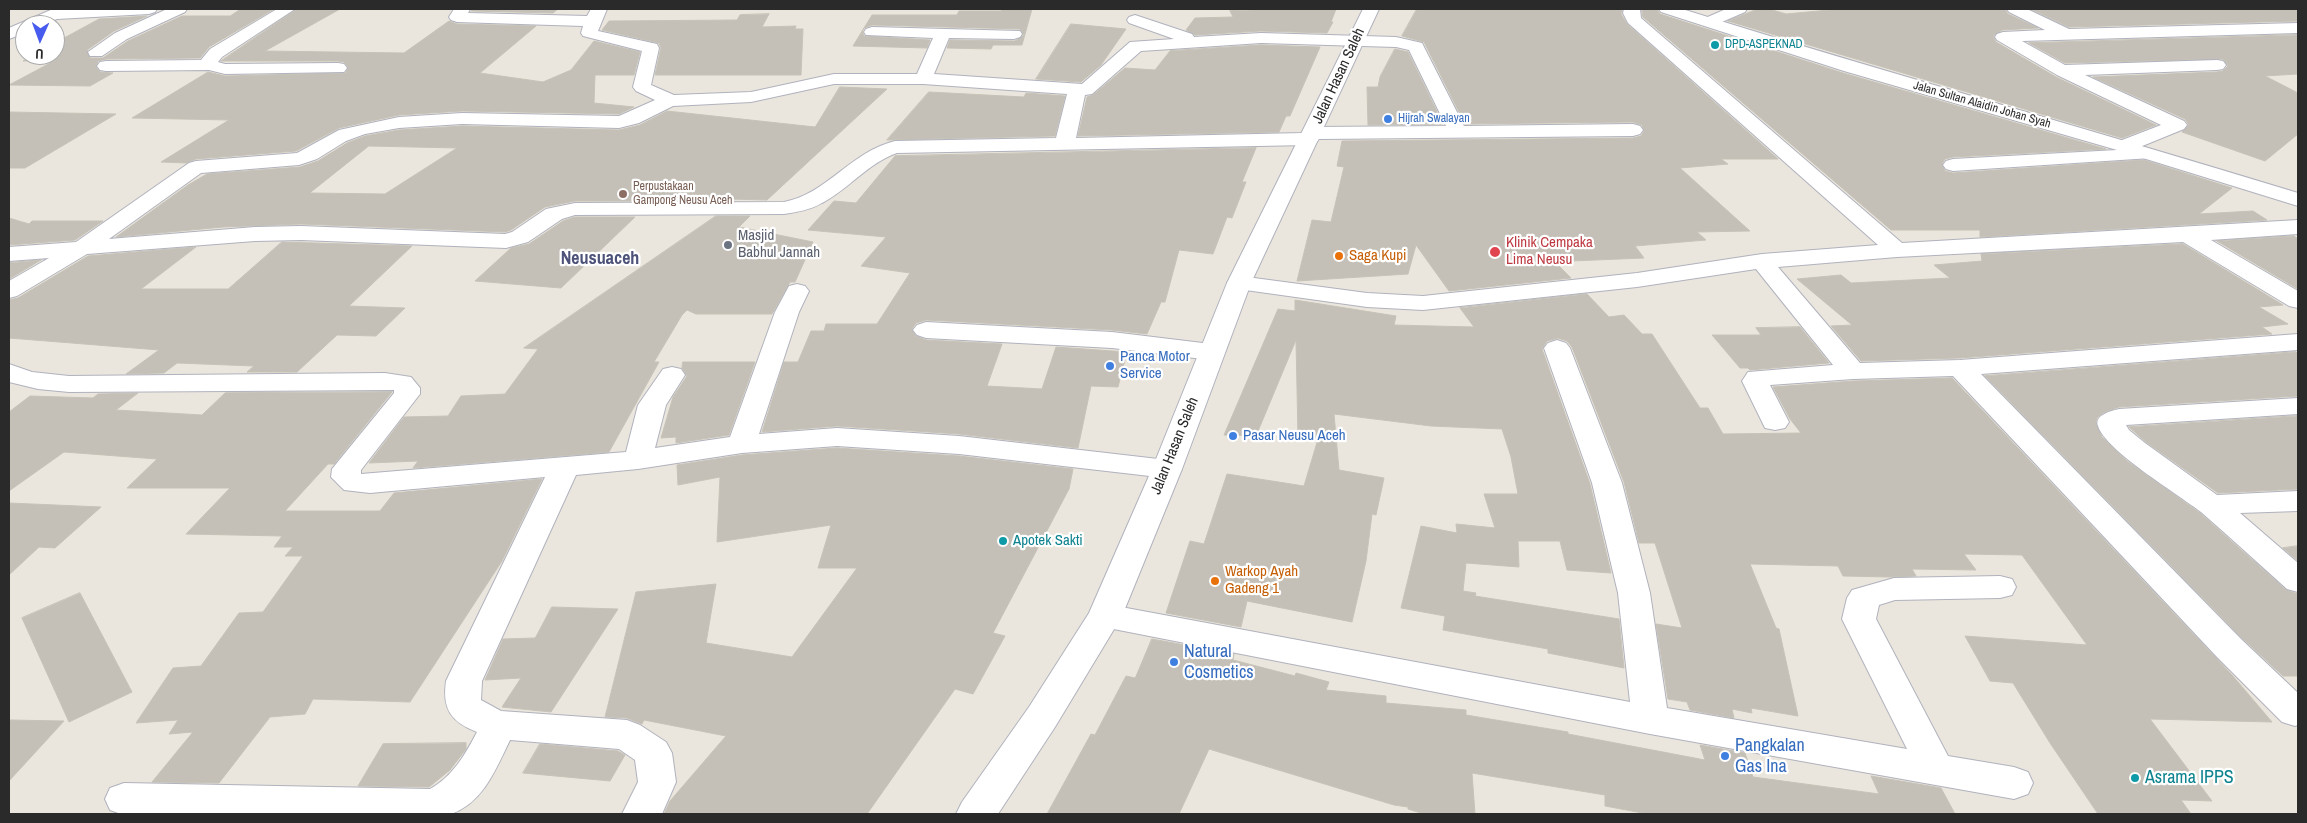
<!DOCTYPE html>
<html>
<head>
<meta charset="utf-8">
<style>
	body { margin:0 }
	#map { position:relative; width:2307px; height:823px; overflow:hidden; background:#ebe6dd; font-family:"Archivo Narrow",sans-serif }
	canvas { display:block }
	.frame { position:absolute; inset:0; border:10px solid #2a2a2a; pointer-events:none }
	.north { position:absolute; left:15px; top:15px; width:50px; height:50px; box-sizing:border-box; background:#fff; border:1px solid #aaa; border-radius:50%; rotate:182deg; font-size:14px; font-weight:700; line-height:20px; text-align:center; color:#2a2a2a }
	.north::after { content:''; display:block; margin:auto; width:18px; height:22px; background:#475cee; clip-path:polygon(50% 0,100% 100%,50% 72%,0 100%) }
</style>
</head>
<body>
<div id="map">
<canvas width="2307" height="823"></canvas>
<div class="frame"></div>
<div class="north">U</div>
</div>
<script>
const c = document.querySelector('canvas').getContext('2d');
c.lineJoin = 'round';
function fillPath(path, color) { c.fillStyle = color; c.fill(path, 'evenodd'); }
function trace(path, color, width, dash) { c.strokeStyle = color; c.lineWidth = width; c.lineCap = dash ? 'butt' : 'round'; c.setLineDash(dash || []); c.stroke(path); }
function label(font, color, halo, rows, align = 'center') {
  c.font = font + ' "Archivo Narrow",sans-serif'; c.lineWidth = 4.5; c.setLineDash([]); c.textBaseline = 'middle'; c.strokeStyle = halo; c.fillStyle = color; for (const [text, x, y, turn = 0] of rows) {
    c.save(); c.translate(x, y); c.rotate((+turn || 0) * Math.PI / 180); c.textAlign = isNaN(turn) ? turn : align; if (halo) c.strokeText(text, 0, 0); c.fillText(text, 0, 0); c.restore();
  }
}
const building = new Path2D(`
	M241,9H274L209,47L200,58L106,59L98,61L96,67L100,72L113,73L90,86L9,85L56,60L23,61L34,55H55V43L99,19L147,16L114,31L87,50L90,58H103L128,41L182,16H230Z
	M297,9H340L265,51L404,53L449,21L457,24L536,26L480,73L543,82L571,70L594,41L640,52L634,75H595L594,103L634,107L619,114L462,111L399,115L339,128L296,151L196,159L186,163L161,162L229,120L132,118L208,72L225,76L346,73L348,67L344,62L338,61H221Z
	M473,9H558L553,13L471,11Z
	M1002,9H1032L1022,45H993L991,49L947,48L950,40L1015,41L1024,35L1020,29L872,25L864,28L862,31L864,36L930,40L927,48L853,46L872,15H957L959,11H1001Z
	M1272,9H1336L1331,22H1333L1327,33L1261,31L1195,35L1186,30L1195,18L1233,17L1230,11Z
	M1417,9H1622L1621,14L1627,24L1778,159H1721L1728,164L1680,168L1750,231L1697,232L1706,240L1635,246L1644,258L1571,261L1573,264L1558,265L1571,278L1449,291L1416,245L1408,274L1297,281L1312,220L1331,222L1344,167L1337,166L1342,141L1633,138L1641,136L1644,131L1642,125L1633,122L1465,124L1424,42L1402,36Z
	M1642,9H1657L1660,14L1843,73L2106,149L1953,157L1945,159L1942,164L1945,171L1953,173L2144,160L2232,188L2199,214L2253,211L2267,220L1980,237V230H1891L1643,17Z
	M1758,9H1769L1786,14L1840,9H2005L2008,14L2038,28L2002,30L1993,36L1996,42L2056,77L2156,125L2122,138L1728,21Z
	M2031,9H2298V21L2069,27Z
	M769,14L762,27L796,26L795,29H803L801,75H655L661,48L659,43L602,30L609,21L737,20L740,15Z
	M1071,24L1126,29L1101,65L1081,82L1036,79Z
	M2298,35V74L2265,76L2298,93V134L2265,161L2182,132L2189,125L2185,119L2093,77L2217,72L2223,71L2228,66L2223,59L2065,63L2029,43Z
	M1261,45L1320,47L1290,116H1286L1279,132L1078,136L1087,97L1093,95L1125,68L1155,70L1170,51Z
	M1395,49L1408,52L1443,124L1368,125L1367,87H1378L1380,77Z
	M840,87L887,89L767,200L655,197L651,201H575L545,207L511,230L505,232L301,224L223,227L116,237L188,185L207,174L300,167L318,161L347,143L365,136L399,130L462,126L619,130L640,125L667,111L815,127ZM369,146L457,148L385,194L310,193Z
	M929,92L1024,97L1026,93L1065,96L1055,136L887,140Z
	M9,112L116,114L25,168H9Z
	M1256,148L1242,182H1246L1232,218L1227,217L1213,254L1179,250L1165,302H1161L1147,334L1112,330L926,320L916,323L912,329L916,336L926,340L1002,344L987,386L1042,389L1056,347L1127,352L1118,387L1091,386L1078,448L959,434L837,426L762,432L784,362H798L811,331H824L826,324H877L910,273L861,266L886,237L808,230L834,201L856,203L895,156Z
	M716,216H750L739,227L813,242L795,282H790L772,314H696L687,310L682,315L654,362H659L609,452L413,468L418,461L369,463L404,417L448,416L461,396L505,394L538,349L524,348Z
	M575,217H635L561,288L475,281L511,248L529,244L563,221Z
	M9,218L29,224L32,221H103L75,240L9,245Z
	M2294,236L2298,239V289L2217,241Z
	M282,242L412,246L349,306L405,308L376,336L337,335L297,372H247L254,366L177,363L164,373L126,374L159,350L9,338V300L18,298L88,256L196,247L141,289H228Z
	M2183,244L2283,305L2259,307L2288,324L2262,327L2272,334L1960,358L1861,361L1831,326L1852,325L1797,279L1841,275L1851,283L1950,278L1934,265L1982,261L1981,254Z
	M41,260L9,279V263Z
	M1587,294L1609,317L1624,315L1642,334H1652L1700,408H1708L1723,434L1801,433L1790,419L1773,387L1853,381L1952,378L2232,675L2272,722L2150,719L2212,801L2181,800L2191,814H2098L2050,743L2013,683L1990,681L1965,636L2087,645L2022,555L1964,554L1976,570L1912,569L1916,576L1890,577L1843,576L1838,566L1750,564L1776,628L1779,629L1798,716L1751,708L1752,713L1732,709L1734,718L1690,710L1687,702L1668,699L1656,624L1682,628L1655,543H1639L1624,482L1572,347L1567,341L1558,338L1547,341L1542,349L1590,484L1611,573L1567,570L1560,541H1518L1519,567L1466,563L1463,591L1476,593L1475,596L1619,619L1624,668L1548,653V649L1443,630L1445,616L1401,608L1421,526L1457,533L1456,524L1495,528L1484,494H1518L1511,457L1502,429L1431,426L1334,414L1339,470L1384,478L1376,515L1372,514L1366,561L1352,622L1247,601L1241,627L1166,613L1190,541L1204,544L1227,474L1304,486L1318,439L1298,438L1296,340L1256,436L1224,435L1278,309L1295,311V300L1396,316L1394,325L1474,327L1460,308Z
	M1800,327L1829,363L1750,370L1748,368H1740L1712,335H1761L1756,328Z
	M2296,352L2298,354V396L2119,407L2103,413L2097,418L2096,422L2102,437L2127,461L2200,513L2286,590L2298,594V676H2283L2242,638L1985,376Z
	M683,362H755L729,435L676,443V437L661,438L673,397L687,376L682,368Z
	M392,392L334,464H328L285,511H380L394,493L542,479L502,561L410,702L313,699L305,714L270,717L219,783L152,782L193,732L169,734L178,720L136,723L173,668L201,666L239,613L263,612L303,556H285L293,547H274L282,536L186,534L230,488H127L157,459L64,452L9,491V412L30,396L93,398L98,394L138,393L116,410L202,415L225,393Z
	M2298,416V489L2218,493L2146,442L2129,427Z
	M837,448L959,456L1073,469L1069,489L993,633L1005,636L973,694L955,689L867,814H664L670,801L726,736L644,720L642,724L627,718L605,717L636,592L716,584L706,643L792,657L857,568H818L831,525L717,542L720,477L678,485L677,465L742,455Z
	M9,503L101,507L55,548L39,547L9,575Z
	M2298,546V561L2283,548Z
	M80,593L132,692L69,722L22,618Z
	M552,607L618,609L551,712L502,707L521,678L485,680L503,639L535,638Z
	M1152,639L1234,654L1233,660L1295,676L1296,673L1329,682L1326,690L1386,696V703L1466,710V715L1568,732V734L1705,760L1700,745L1745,753L1753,777L1879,794L1871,776L1941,788L1955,814H1648L1605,806V795L1472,773L1475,814H1424L1408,809V807L1394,805L1209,749L1179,814H1047L1091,734L1095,735L1126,676L1135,678Z
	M9,720L64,721L9,781Z
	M466,743V749L450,770L429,787L358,786L383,744Z
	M540,744L618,751L625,755L610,781L523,773Z`);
const minor = new Path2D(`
	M53,9H157L155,12L149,14L57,19L43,25H25V33L9,39V28Z
	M167,9H187L185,12L127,39L102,56H90L88,52L115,33Z
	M277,9H295L222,57L218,62L225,64L338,63L344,64L347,68L344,72L225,74L209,70L106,71L100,70L97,66L100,62L106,61L201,60L210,49Z
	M454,9H470L468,13L587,16L591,9H607L598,31L657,44L659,48L651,85L674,95L751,92L834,74H917L933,38L866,35L864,32L866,29L872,27L1020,31L1022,34L1020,37L1014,39L949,38L934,74L1082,84L1130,42L1174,39L1129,23L1127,20L1129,17L1135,15L1192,34L1194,37L1261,33L1396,37L1422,43L1464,126L1633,124L1640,126L1643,130L1640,134L1633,136L1319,139L1316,143L1309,145L897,153C868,163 849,189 822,203C810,210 797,212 784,214L575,215L562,219L528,242L506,248L301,240L255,241L87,254L17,296L9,298V281L49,258L9,261V247L76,242L189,163L196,161L297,153L339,130L399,117L462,113L619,116L655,100L636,91L633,87L642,51L583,36L581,33L583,26L457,22L451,20L449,17ZM1261,43L1396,47L1409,50L1446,126L1312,127L1305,129L1303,133L1076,138L1085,95L1092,94L1141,51ZM834,84H923L1067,94L1056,138L895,141C850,152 827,194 784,202L575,203L546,209L512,232L505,234L301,226L255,227L109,239L201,173L299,165L317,159L346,141L365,134L399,128L462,124L619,128L639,123L673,106L751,102Z
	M1624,9H1640L1641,18L1902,243L2298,220V234L2211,240L2298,291V308L2289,306L2183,242L1897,257L1778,267L1860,363L1960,360L2298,334V350L1981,374L2241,639L2298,693V725L2295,726L2282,722L2217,657L1953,376L1853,379L1770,385L1789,422L1785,428L1775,430L1765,428L1742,381L1748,372L1833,365L1756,269L1637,287L1423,310L1367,307L1231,288L1227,283L1231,278L1239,276L1367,293L1423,296L1637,273L1762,254L1878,245L1628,23L1623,13Z
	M1726,9H1747L1745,12L1715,25H1703L1701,22L1703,19Z
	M2007,9H2027L2069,29L2298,23V33L2022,41L2065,65L2217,60L2223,61L2226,65L2223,69L2217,70L2085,75L2184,121L2187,125L2184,129L2135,149L2151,150L2154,154L2151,158L1953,171L1946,169L1943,165L1946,161L1953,159L2117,150L2114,146L2117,142L2161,125L2057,75L1997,40L1995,37L1997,34L2003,32L2045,30L2009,12Z
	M797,284L805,286L809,291L799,312L759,434L837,428L959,436L1167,460L1177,463L1182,469L1177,475L1167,478L959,454L837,446L742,453L638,469L576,475L482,681L481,700L501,711L627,720L640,725L666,742L672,753L676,782L662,814H622L638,782L635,760L619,749L510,740C496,769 483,803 451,814H121L110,810L105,799L110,788L124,783L430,789C453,776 465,755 477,732C451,722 442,709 446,681L545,477L370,493L344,490L331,477L332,469L394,393V390L69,392L38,389L9,382V364L32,372L69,376L385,373L411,377L420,388V394L361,470V474L626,452L638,405L663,369L672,367L681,369L685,375L666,405L655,448L730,437L775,312L789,286Z
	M926,322L1112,332L1211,344L1220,347L1224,352L1220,357L1211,360L1112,348L926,338L917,335L913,330L917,325Z
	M1557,340L1566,343L1570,348L1622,483L1650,593L1667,708L1907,749L1842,619L1847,598L1852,590L1894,578L2000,576L2012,579L2016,587L2012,595L2000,598L1895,600L1879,605L1876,619L1948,756L2014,767L2028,772L2033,783L2028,794L2014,799L1650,734L1093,625L1088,616L1093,607L1105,604L1630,702L1618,593L1592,483L1544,348L1548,343Z
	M2298,398V414L2126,425L2129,430L2145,443L2217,495L2298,491V511L2240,513L2298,563V592L2287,589C2258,563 2230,537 2201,512C2178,494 2106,451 2098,426C2094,415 2111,411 2119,409Z`);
const tertiary = new Path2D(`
	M1363,9H1379L1251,283L1182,469L1122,616L1055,727L998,814H956L962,802L1029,707L1089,613L1152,469L1227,283Z`);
const secondary = new Path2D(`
	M1659,9H1682C1887,73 2093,130 2298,193V206L2117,150L1844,71L1661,12Z`);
const markers = [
	[1715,45,5,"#0f9aa8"],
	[1388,119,5,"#3f7fe0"],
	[623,194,5,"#8d6e63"],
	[728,245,5,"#6b7280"],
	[1495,252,6,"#e0444e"],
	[1339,256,5,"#e8710a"],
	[1110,366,5,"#3f7fe0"],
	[1233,436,5,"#3f7fe0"],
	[1003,541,5,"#0f9aa8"],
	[1215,581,5,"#e8710a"],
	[1174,662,5,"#3f7fe0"],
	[1725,756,5,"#3f7fe0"],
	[2135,778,5,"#0f9aa8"]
];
const farCulturenames = [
	["DPD-ASPEKNAD",1725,45]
];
const farStreetnames = [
	["Jalan Sultan Alaidin Johan Syah",1982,105,16]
];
const farShopnames = [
	["Hijrah Swalayan",1398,119]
];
const farEducationnames = [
	["Perpustakaan",633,187],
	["Gampong Neusu Aceh",633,201]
];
const streetNames = [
	["Jalan Hasan Saleh",1339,76,-65],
	["Jalan Hasan Saleh",1175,446,-68]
];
const worshipNames = [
	["Masjid",738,236],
	["Babhul Jannah",738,253]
];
const healthNames = [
	["Klinik Cempaka",1506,243],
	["Lima Neusu",1506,260]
];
const foodNames = [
	["Saga Kupi",1349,256],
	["Warkop Ayah",1225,572],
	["Gadeng 1",1225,589]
];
const shopNames = [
	["Panca Motor",1120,357],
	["Service",1120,374],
	["Pasar Neusu Aceh",1243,436]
];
const cultureNames = [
	["Apotek Sakti",1013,541]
];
const quarterNames = [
	["Neusuaceh",600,259]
];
const nearShopnames = [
	["Natural",1184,652],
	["Cosmetics",1184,673],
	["Pangkalan",1735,746],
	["Gas Ina",1735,767]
];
const nearCulturenames = [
	["Asrama IPPS",2145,778]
];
fillPath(building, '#c4c0b8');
trace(building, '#c6c2b7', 1);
trace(minor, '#b0b2bd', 2);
trace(tertiary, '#b0b2bd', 2);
trace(secondary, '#b0b2bd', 2);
fillPath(minor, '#fff');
fillPath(tertiary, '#fff');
fillPath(secondary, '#fff');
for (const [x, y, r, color] of markers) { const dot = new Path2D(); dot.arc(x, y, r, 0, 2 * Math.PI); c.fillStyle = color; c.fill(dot); trace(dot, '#fff', 2); }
label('12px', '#0d838f', '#fff', farCulturenames, 'left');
label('12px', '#2a2a2a', '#fff', farStreetnames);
label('12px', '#366cbe', '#fff', farShopnames, 'left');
label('12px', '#785e54', '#fff', farEducationnames, 'left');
label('15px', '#2a2a2a', '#fff', streetNames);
label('15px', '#5b616d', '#fff', worshipNames, 'left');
label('15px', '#be3a42', '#fff', healthNames, 'left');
label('15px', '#c56008', '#fff', foodNames, 'left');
label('15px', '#366cbe', '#fff', shopNames, 'left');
label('15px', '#0d838f', '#fff', cultureNames, 'left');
label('bold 18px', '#4d5278', '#fff', quarterNames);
label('18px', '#366cbe', '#fff', nearShopnames, 'left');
label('18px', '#0d838f', '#fff', nearCulturenames, 'left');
</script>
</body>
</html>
